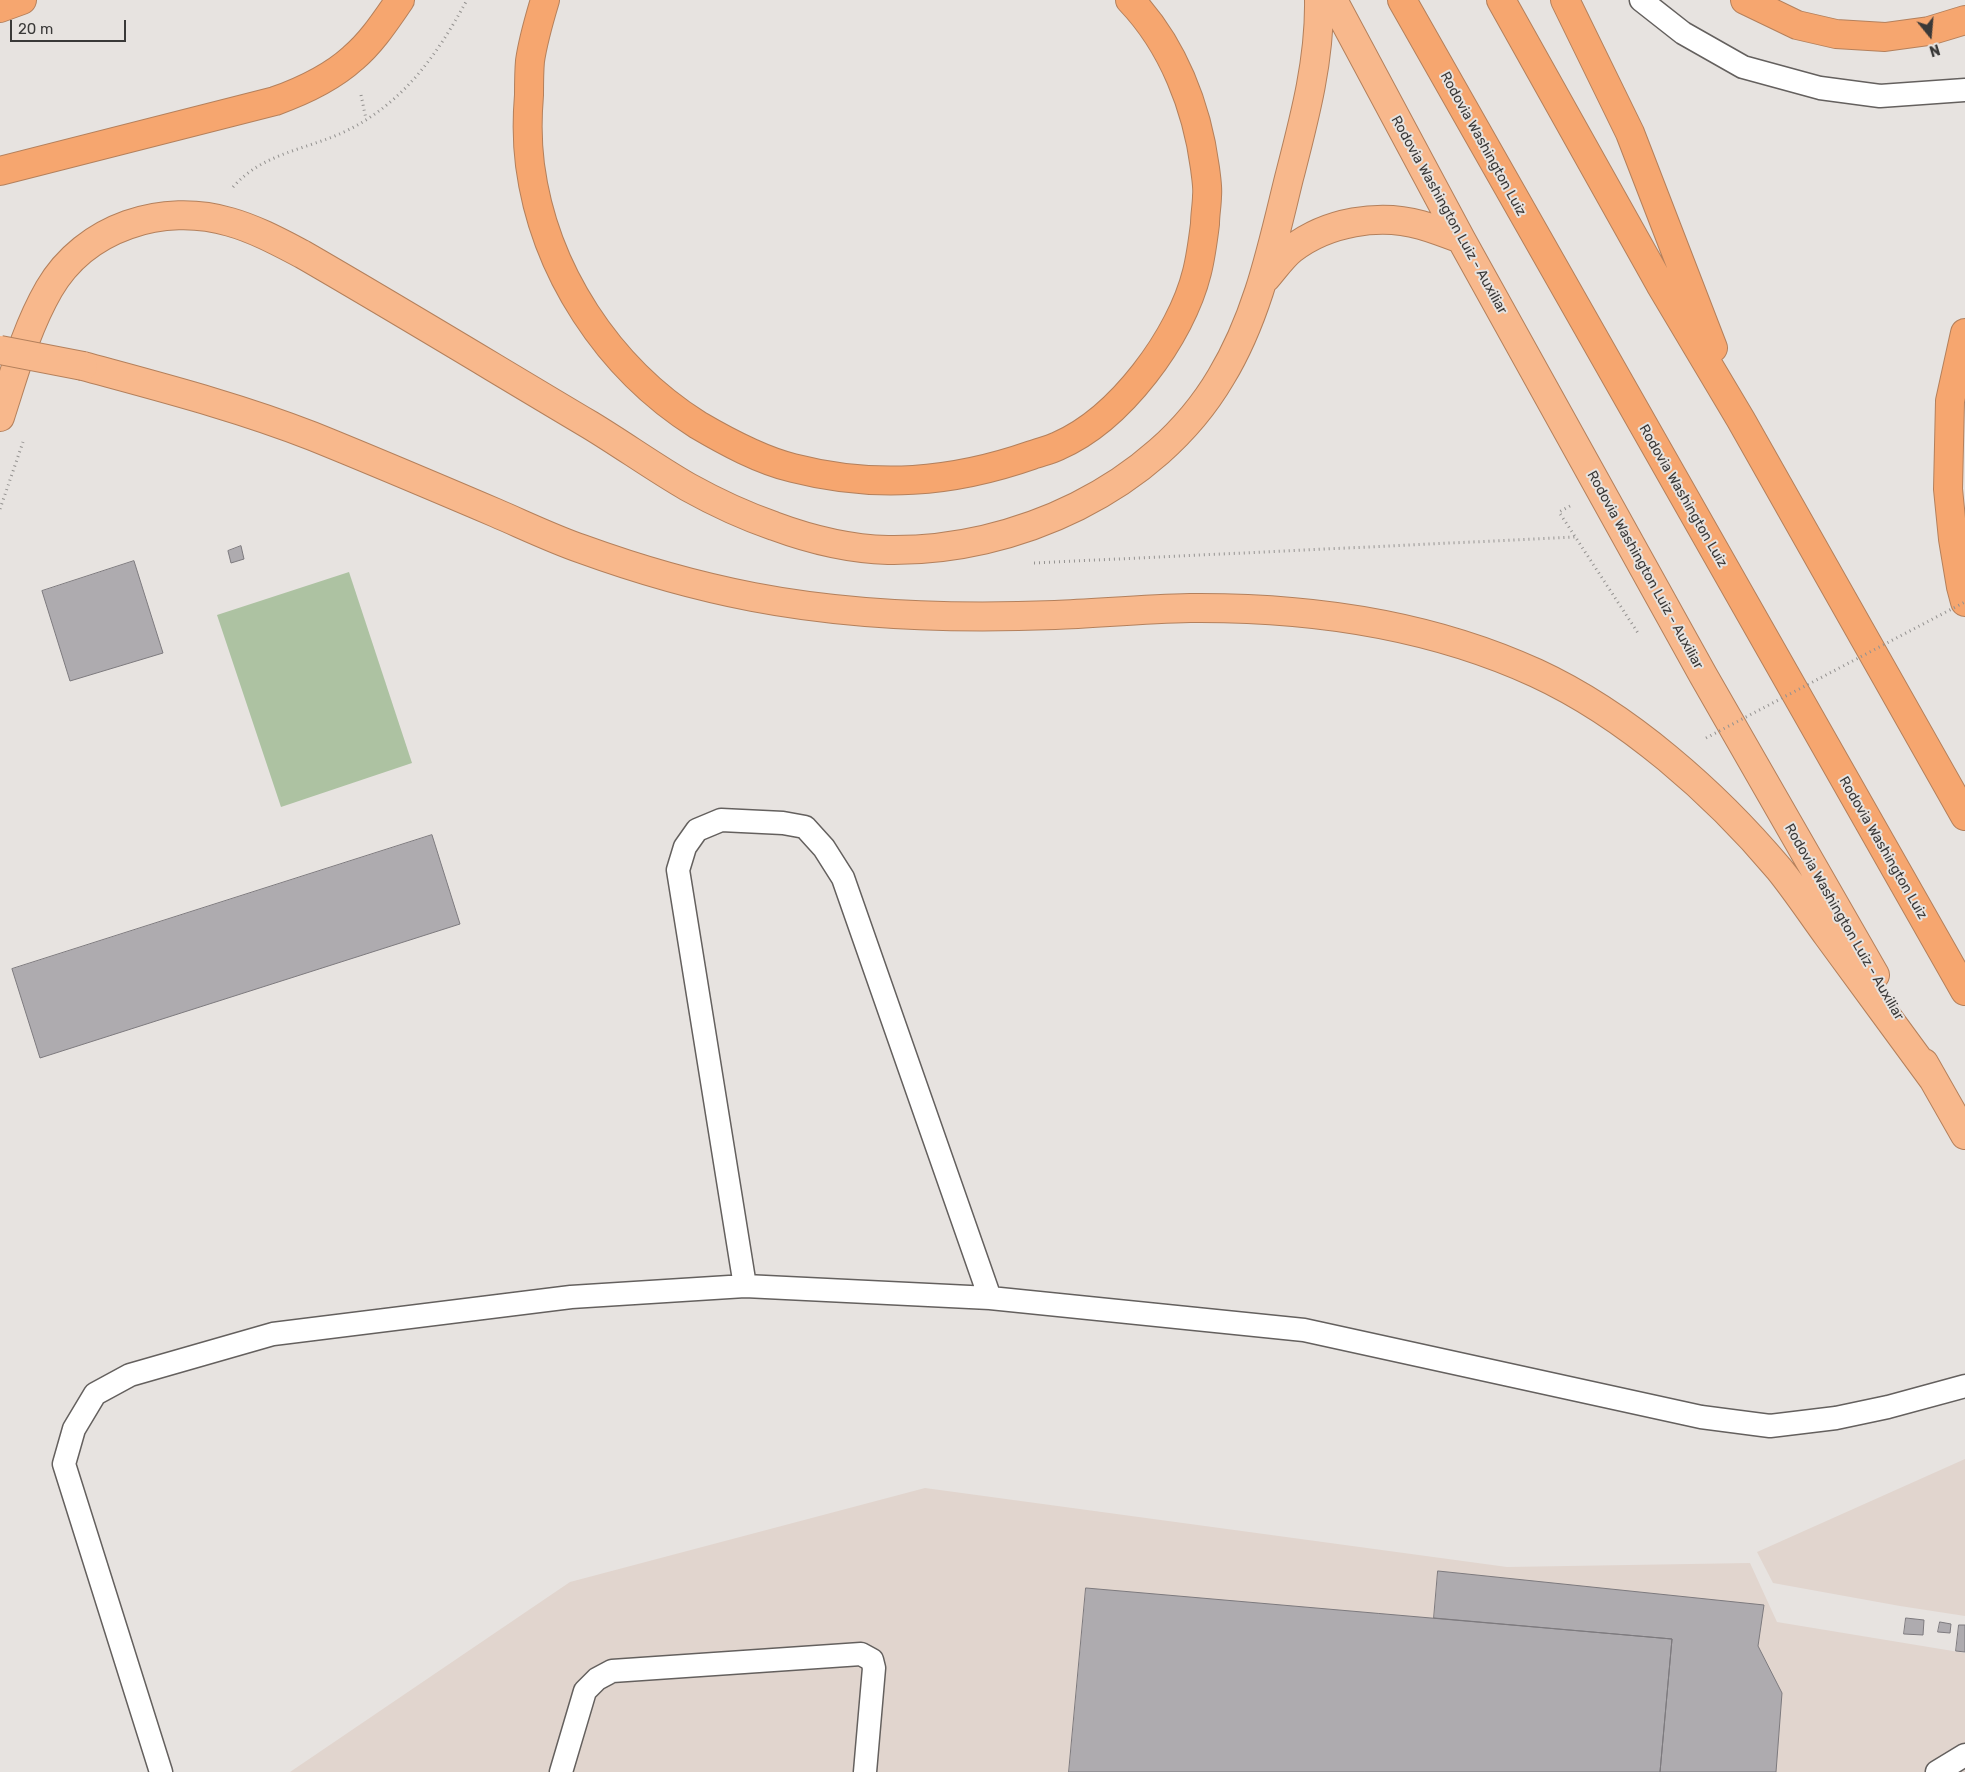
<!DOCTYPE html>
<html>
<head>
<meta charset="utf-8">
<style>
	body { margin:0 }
	#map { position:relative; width:1965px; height:1772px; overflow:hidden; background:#e7e3e0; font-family:Rubik,sans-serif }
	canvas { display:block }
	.north { position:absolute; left:1905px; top:10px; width:50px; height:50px; -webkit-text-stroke:4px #e7e3e0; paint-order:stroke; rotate:163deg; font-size:14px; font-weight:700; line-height:20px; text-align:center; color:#3a3938 }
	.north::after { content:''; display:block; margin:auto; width:18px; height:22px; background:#3a3938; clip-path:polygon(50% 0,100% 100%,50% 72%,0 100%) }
	.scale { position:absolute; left:10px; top:20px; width:116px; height:22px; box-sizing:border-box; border:2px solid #3a3938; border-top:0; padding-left:6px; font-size:15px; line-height:18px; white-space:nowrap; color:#3a3938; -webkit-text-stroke:4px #e7e3e0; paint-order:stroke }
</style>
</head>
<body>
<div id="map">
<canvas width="1965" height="1772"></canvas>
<div class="north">N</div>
<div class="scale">20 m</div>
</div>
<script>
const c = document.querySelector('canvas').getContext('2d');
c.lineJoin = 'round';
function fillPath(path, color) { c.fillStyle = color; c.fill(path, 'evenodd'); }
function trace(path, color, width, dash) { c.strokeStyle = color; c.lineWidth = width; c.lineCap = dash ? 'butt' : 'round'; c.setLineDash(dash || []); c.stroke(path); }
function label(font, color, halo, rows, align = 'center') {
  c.font = font + ' Rubik,sans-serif'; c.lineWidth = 4; c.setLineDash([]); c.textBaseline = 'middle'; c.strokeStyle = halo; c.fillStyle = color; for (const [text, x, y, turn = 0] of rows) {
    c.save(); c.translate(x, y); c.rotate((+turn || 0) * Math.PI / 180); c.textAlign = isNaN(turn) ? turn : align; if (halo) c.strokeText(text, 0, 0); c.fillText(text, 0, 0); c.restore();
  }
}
const built = new Path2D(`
	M1965,1459V1616L1900,1606L1773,1583L1757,1552Z
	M925,1488L1507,1567L1750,1563L1777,1622L1965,1653V1772H290L570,1582Z`);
const green = new Path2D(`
	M349,572L412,763L281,807L217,615Z`);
const building = new Path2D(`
	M241,546L244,559L231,563L228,551Z
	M134,561L163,653L70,681L42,591Z
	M432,835L460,924L40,1058L12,969Z
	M1438,1571L1764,1605L1758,1646L1782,1693L1776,1772H1660L1672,1639L1434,1618Z
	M1086,1588L1672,1639L1660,1772H1069Z
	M1906,1618L1924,1620L1923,1635L1904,1634Z
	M1940,1622L1951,1624L1950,1633L1938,1632Z
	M1959,1625H1965V1652L1956,1651Z`);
const path = new Path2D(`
	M361,95L366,119
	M233,187C263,153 305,150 344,132C403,104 437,55 467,0
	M1570,506L1559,512L1638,633
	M0,509L23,442
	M1034,563L1576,537`);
const service = new Path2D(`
	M1641,0L1683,33L1743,67L1820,88L1880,96L1965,90
	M745,1286L678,870L685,847L697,830L721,820L783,823L805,827L824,848L843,878L990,1298
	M161,1772L64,1464L74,1429L95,1394L130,1375L273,1334L571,1297L745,1286L990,1298L1304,1330L1701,1417L1770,1426L1836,1418L1888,1407L1965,1386
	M561,1772L585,1691L597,1679L612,1671L861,1654L872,1660L874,1668L865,1772
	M1937,1772L1965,1755`);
const trunk = new Path2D(`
	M1333,0L1461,239L1703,675L1875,975
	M1266,278C1274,269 1282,257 1292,249C1327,222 1379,213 1421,225C1435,229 1448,234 1461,239
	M83,366C160,387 238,407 312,436C374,461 435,487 496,513C524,525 553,539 582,549C637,569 696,586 753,597C852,616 954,619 1055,615C1100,613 1145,609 1190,608C1308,607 1429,624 1536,673C1627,715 1715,793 1779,869C1796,890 1812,914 1828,936C1863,984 1898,1031 1933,1079
	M0,417C14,374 26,329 49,289C85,227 163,202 230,222C255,229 279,242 302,254C399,310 494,368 590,425C623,445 655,468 688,487C715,502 745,516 774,526C809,539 850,549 888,550C1015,552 1155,489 1221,377C1258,316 1272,247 1289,178C1304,120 1320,61 1319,0
	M1924,1063L1965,1135`);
const motorway = new Path2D(`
	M545,0C539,20 533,40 530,61C529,72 529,84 529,95C527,119 527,142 530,165C544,271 608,368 698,425C727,442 760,460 793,468C875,489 952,483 1032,455C1040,452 1050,450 1058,446C1120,419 1181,337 1197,272C1201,256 1203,240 1205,224C1205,214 1207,205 1207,196C1208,187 1206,177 1205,168C1197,107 1173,45 1130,0
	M1402,0L1965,991
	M1501,0L1660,284L1741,420L1965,816
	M1565,0L1630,133L1713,348
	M1745,0L1797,25L1836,34L1885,37L1929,31L1965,20
	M0,8L22,0
	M0,171L275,101C303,91 331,78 353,58C372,42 386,20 400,0
	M1965,333L1950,401L1948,489L1953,539L1961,587L1965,602`);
const pathBridge = new Path2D(`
	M1706,738L1965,602`);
const trunkBridge = new Path2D(`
	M0,350L83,366`);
const streetNames = [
	["Rodovia Washington Luiz",1483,144,61],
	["Rodovia Washington Luiz - Auxiliar",1449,215,61],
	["Rodovia Washington Luiz",1683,496,60],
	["Rodovia Washington Luiz - Auxiliar",1645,570,61],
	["Rodovia Washington Luiz",1883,848,60],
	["Rodovia Washington Luiz - Auxiliar",1844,922,60]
];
fillPath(built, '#e1d5ce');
fillPath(green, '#adc2a2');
fillPath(building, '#aeabaf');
trace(building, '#7d7a7e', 1);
trace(service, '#64605e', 25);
trace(trunk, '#b4805c', 30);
trace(motorway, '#b4805c', 30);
trace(path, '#949290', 3, [1, 4]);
trace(service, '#fff', 22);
trace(trunk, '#f8b88c', 28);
trace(motorway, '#f6a66f', 28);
trace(trunkBridge, '#b4805c', 30, []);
trace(pathBridge, '#949290', 3, [1, 4]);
trace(trunkBridge, '#f8b88c', 28);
label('14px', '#3a3938', '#e7e3e0', streetNames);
</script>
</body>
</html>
